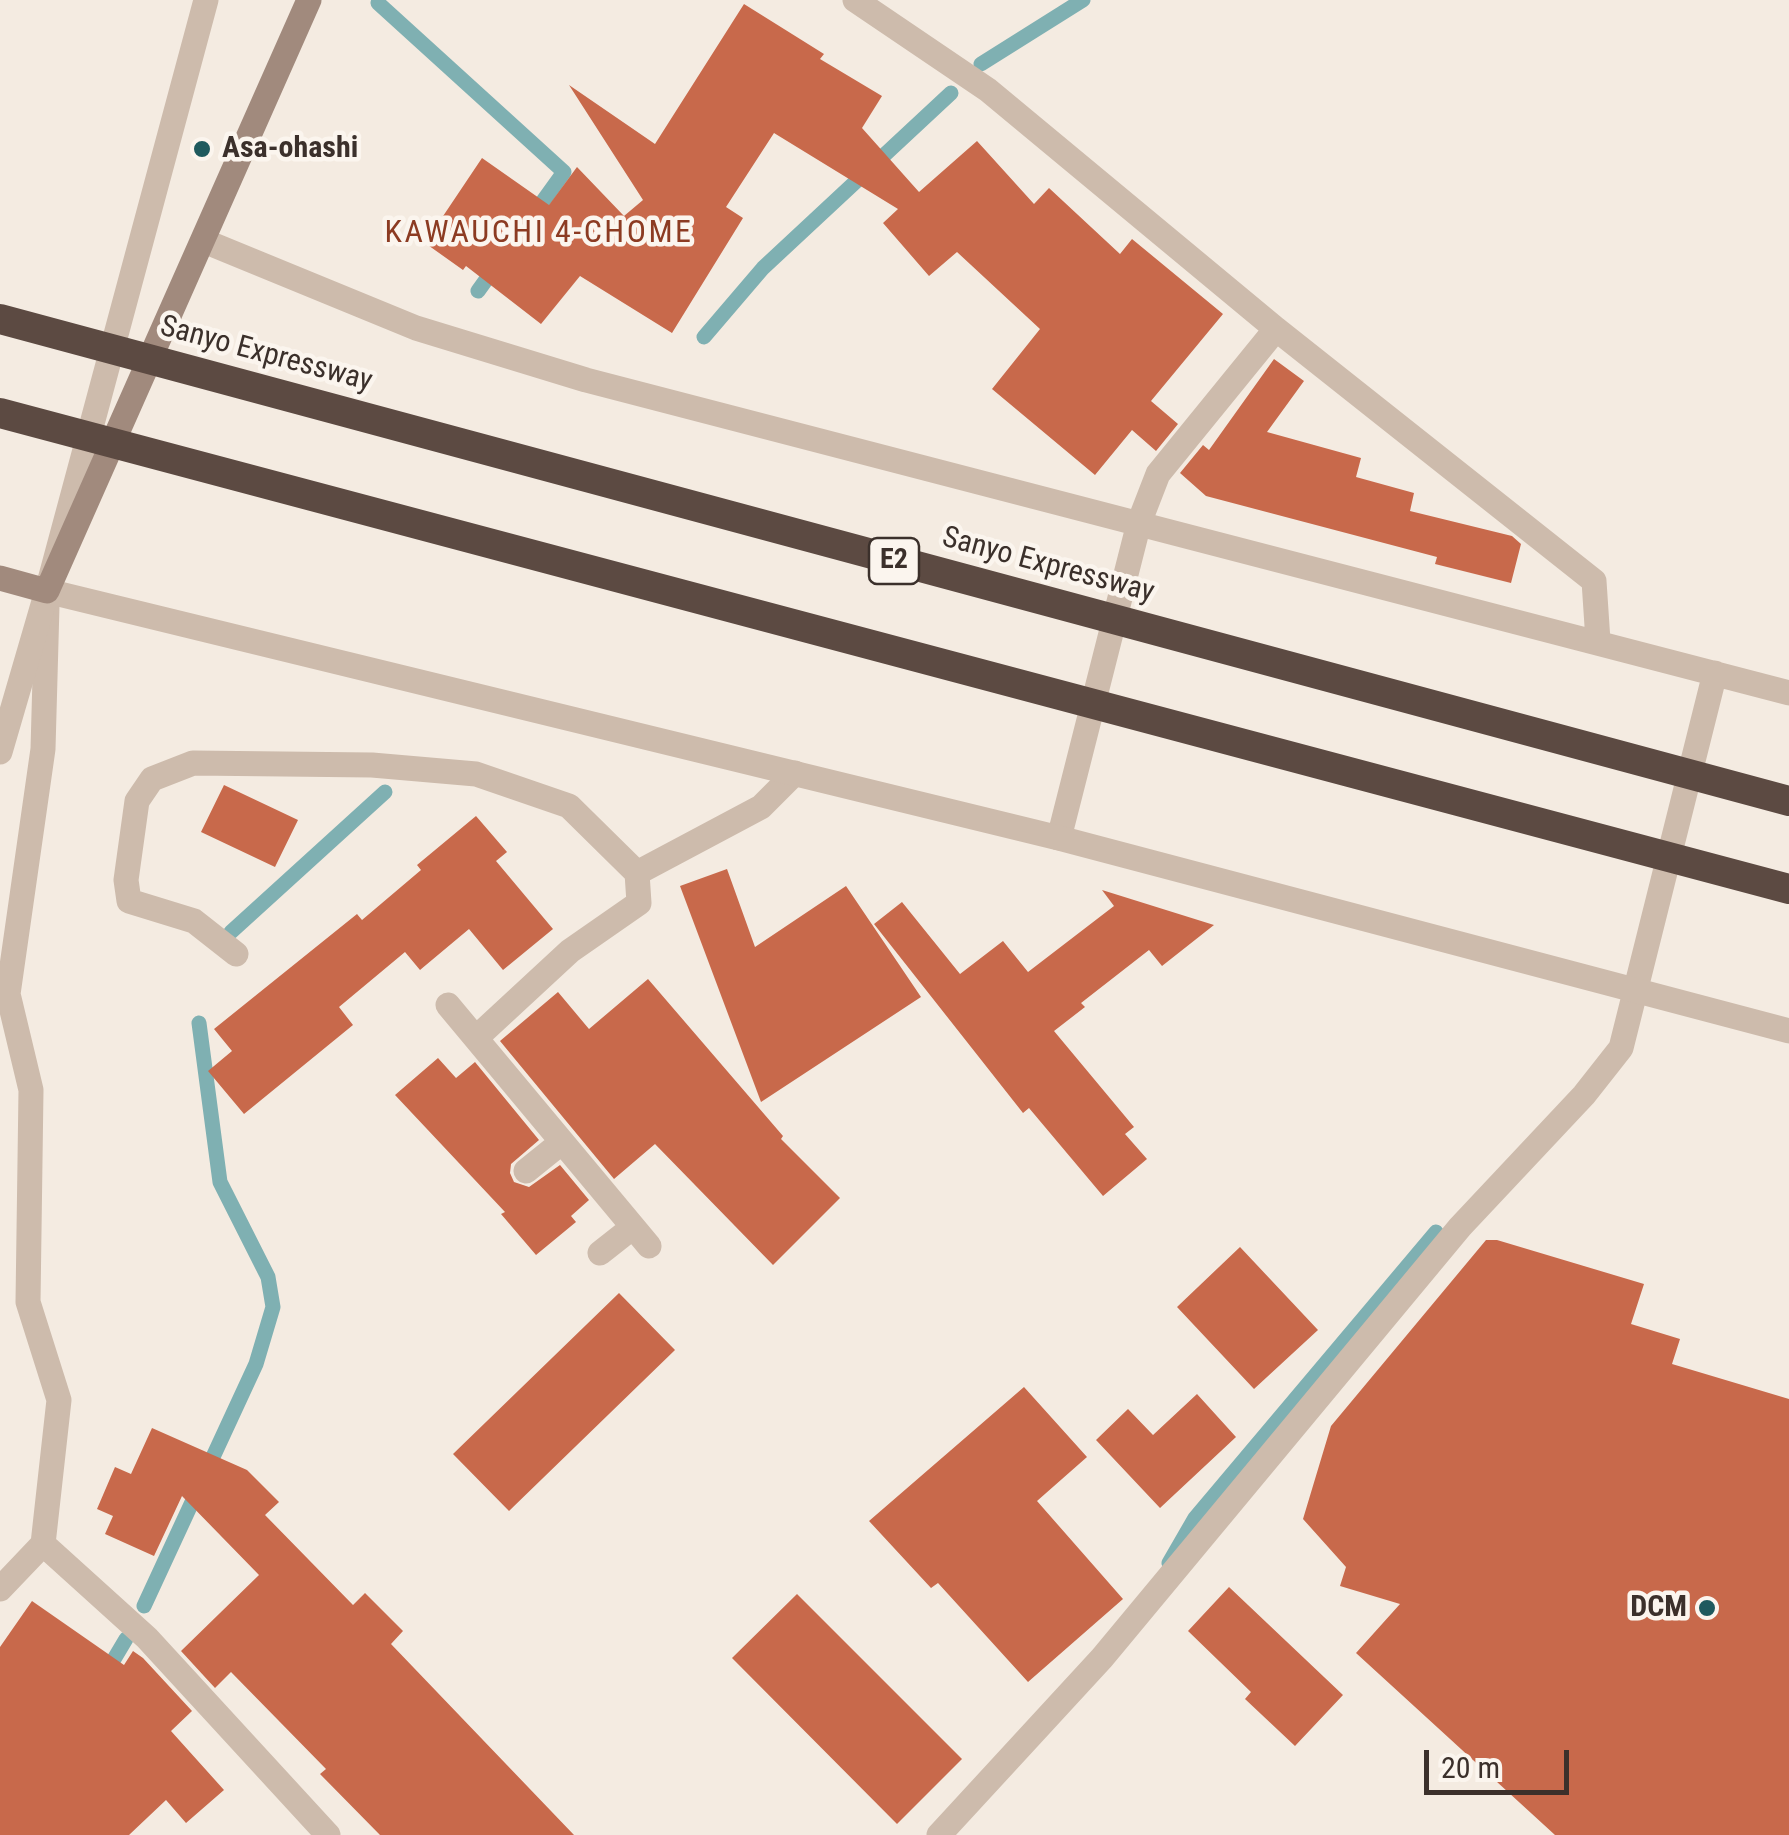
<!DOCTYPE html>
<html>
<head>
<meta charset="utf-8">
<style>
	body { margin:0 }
	#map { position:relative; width:1789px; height:1835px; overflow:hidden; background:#f4ebe1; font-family:"Roboto Condensed",sans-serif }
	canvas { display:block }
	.scale { position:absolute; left:1424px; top:1750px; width:145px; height:45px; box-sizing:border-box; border:5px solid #3b302b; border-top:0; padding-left:12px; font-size:30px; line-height:35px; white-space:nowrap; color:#3b302b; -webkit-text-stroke:8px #fbf5ee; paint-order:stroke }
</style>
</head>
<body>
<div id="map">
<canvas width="1789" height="1835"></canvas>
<div class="scale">20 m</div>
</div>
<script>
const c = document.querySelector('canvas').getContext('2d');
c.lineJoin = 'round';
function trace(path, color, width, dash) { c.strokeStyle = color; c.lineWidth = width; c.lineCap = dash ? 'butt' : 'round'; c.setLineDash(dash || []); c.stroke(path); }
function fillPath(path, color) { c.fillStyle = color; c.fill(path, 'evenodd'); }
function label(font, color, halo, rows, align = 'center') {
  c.font = font + ' "Roboto Condensed",sans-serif'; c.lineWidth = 9; c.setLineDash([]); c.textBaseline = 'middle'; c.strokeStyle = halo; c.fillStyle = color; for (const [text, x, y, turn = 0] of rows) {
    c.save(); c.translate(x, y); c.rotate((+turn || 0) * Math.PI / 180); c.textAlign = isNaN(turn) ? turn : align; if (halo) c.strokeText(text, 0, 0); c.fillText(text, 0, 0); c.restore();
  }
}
const stream = new Path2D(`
	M378,3L564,172L533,215
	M981,64L1083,0
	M478,291L496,266
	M704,337L763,268L951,93
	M231,932L385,792
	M1169,1563L1195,1518L1436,1232
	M144,1606L256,1364L273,1307L268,1277L220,1182L199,1023
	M104,1676L126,1639`);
const building = new Path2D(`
	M744,4L824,54L820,59L882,96L862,128L919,192L977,141L1034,204L1049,188L1120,254L1132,239L1223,314L1151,401L1178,424L1156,451L1132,430L1095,475L992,389L1040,329L957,252L929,276L883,223L898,209L774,133L726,207L743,218L672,333L580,276L541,324L466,266L463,270L425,243L482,158L549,205L577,167L624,216L643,200L569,85L655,144Z
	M1274,359L1304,381L1267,432L1361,458L1356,477L1414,493L1410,511L1512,536L1521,544L1511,583L1435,564L1437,557L1206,496L1180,473L1203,445L1209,450Z
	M224,785L298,820L275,867L201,832Z
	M476,816L507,852L496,861L553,929L503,970L469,929L420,970L405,952L339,1007L353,1025L244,1114L208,1071L232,1051L214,1029L357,914L362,920L421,870L417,865Z
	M727,869L755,947L846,886L921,997L761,1102L680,886Z
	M1102,890L1214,925L1162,966L1149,950L1081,1003L1085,1007L1054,1031L1134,1127L1125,1134L1147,1159L1103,1196L1029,1108L1023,1113L874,924L902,902L960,974L1003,941L1028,972L1114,906Z
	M648,979L783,1136L781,1139L840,1198L773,1265L655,1144L614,1179L500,1041L558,992L589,1029Z
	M438,1058L456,1078L475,1062L539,1140L511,1164L510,1173L514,1182L529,1187L560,1165L589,1200L571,1216L576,1222L536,1255L501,1214L505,1212L395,1095Z
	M1486,1240H1497L1644,1284L1631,1324L1680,1339L1672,1364L1789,1399V1835H1555L1356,1653L1400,1604L1340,1586L1346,1567L1303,1519L1331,1426Z
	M1240,1247L1318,1330L1254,1389L1177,1307Z
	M619,1293L675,1350L509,1511L453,1454Z
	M1024,1387L1087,1457L1037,1501L1123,1599L1028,1682L938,1583L931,1588L869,1521Z
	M1197,1394L1236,1437L1160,1508L1096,1440L1128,1409L1153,1435Z
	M152,1428L247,1470L279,1502L265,1515L353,1605L365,1593L403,1631L391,1644L574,1835H380L320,1774L326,1769L231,1672L215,1688L181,1651L259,1575L182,1496L154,1556L105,1534L113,1516L97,1509L115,1467L131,1474Z
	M1229,1587L1343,1695L1295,1746L1245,1699L1251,1692L1188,1631Z
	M797,1594L962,1759L897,1824L732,1658Z
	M32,1601L124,1665L133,1651L143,1658L192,1711L171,1731L224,1790L186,1823L166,1800L129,1835H0V1647Z`);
const minor = new Path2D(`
	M855,0L988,90L1276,329L1594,581L1598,641
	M204,241L416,328L586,380L1789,693
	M1059,838L1139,523L1158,474L1276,329
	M236,954L194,921L129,901L126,880L137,801L152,779L193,763L372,765L476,774L569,806L637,873L761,807L795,773
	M448,1005L649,1246
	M476,1038L570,951L639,903L637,873
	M526,1171L562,1142
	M600,1253L633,1227
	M43,1544L147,1638L328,1835
	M0,1589L43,1544L59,1400L28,1302L31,1090L8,994L43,749L47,606
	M939,1835L1102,1658L1460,1227L1584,1095L1621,1048L1715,673`);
const tertiary = new Path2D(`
	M47,591L1059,838L1789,1031
	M0,752L47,591L206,0`);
const secondary = new Path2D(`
	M0,578L47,591L309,0`);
const motorwayBridge = new Path2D(`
	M0,319L1789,801
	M0,413L1789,889`);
const markers = [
	[202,149,10,"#1f5a5e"],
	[1707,1608,10,"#1f5a5e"]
];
const shields = [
	[894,561,50]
];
const shieldNames = [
	["E2",894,561]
];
const poiNames = [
	["Asa-ohashi",222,149],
	["DCM",1687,1608,"right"]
];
const streetNames = [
	["Sanyo Expressway",266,355,15],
	["Sanyo Expressway",1048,566,15]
];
const neighbourhoodNames = [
	["KAWAUCHI 4-CHOME",539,234]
];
trace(stream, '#7fb0b2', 15);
fillPath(building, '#c8694b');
trace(minor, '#cdbbac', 25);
trace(tertiary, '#cdbbac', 25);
trace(secondary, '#a18a7d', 25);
trace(motorwayBridge, '#5c4a42', 30);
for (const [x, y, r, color] of markers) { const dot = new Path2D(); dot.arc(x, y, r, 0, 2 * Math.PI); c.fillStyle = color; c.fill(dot); trace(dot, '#fbf5ee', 4); }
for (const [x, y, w] of shields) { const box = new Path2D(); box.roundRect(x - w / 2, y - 23, w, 46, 8); c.fillStyle = '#fbf5ee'; c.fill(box); trace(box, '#3b302b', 2.5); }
label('bold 28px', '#3b302b', null, shieldNames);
label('bold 30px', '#3b302b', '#fbf5ee', poiNames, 'left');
label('30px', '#3b302b', '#fbf5ee', streetNames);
c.letterSpacing = '2.5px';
label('32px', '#8c3b22', '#fbf5ee', neighbourhoodNames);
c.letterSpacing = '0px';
</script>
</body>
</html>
